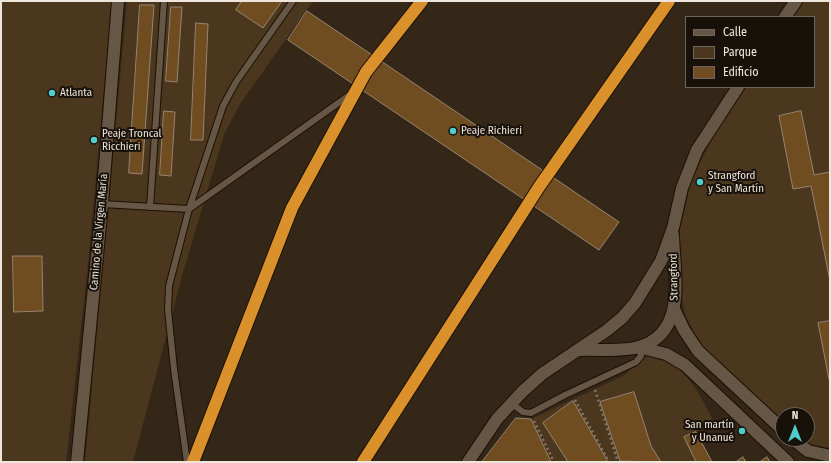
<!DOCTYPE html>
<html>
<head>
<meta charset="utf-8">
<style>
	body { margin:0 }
	#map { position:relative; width:831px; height:463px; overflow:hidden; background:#342718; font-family:"Fira Sans Condensed",sans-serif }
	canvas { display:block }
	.frame { position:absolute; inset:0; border:2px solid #eee5db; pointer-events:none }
	.legend { position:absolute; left:685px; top:16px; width:130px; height:72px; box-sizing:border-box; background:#17110a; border:1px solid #6d665e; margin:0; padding:5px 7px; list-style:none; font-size:12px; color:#eee5db }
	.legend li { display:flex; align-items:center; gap:8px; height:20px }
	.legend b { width:20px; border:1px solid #6d665e }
	.north { position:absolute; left:775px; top:407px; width:40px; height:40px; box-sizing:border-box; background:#17110a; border:1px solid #6d665e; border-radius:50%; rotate:0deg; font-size:11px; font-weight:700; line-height:16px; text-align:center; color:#eee5db }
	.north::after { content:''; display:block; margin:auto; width:14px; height:18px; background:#52cdce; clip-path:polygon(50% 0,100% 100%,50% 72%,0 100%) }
</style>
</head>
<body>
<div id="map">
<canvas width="831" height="463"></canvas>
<div class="frame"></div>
<ul class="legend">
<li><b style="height:5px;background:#665646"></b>Calle</li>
<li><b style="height:11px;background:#4b361e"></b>Parque</li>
<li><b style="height:11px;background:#704d21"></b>Edificio</li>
</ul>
<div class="north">N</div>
</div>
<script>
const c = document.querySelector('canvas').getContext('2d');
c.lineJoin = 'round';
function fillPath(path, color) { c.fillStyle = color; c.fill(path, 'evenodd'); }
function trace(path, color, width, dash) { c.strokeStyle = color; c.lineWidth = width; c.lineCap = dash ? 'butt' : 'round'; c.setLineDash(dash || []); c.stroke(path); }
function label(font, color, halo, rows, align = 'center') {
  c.font = font + ' "Fira Sans Condensed",sans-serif'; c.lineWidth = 4; c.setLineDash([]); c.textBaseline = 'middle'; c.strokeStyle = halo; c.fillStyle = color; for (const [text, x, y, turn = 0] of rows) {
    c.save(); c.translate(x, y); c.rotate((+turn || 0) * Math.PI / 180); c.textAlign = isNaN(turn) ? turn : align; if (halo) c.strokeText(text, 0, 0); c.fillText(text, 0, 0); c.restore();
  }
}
const green = new Path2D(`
	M1,1H112L88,265L66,462H1ZM42,256L43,311L14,312L13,257Z
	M127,1H313L240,104L224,135L184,269L133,462H85Z
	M804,1H830V172L814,175L801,112L779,116L793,189L811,186L830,281V321L818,323L830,384L829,448L806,443L802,439H807V415H783V422L702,347L685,315L680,286V228L692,178L713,137L746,87H814V17H793Z
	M652,356C688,365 699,394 715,424L684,437L696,462H551L531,419L623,376L645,357Z`);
const building = new Path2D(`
	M242,1H282L263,28L236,10Z
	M140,5H154L142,174L129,173Z
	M171,7H182L177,82L166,81Z
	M307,11L619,222L599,250L288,40Z
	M196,23L208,24L203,140H191Z
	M164,111L175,112L171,176L160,175Z
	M801,111L814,175L830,172V281L811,186L793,189L779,116Z
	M13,256H42L43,311L14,312Z
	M830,321V384L818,323Z
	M634,392L651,446L661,462L620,461L600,402Z
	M573,401L607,460V462H568L543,423Z
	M516,418L531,419L551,462H482Z
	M696,432L712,462H696L684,437Z
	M743,457L746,462H736Z
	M767,457L770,462H760Z`);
const path = new Path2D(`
	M595,390L618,462
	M575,400L609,462
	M534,421L554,462`);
const lane = new Path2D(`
	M102,204L189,209L223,106L236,82L293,1
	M150,207L164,1
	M511,403L523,412L531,413L565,395L636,362L641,356L639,347
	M187,462L174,369L168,310L169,286L189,209L351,94`);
const secondary = new Path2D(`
	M785,17L796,1
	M674,309L684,330L698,351L783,430
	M638,347L666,354L685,365L788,462
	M580,350C599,349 621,352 639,347C688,333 674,274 673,235
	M793,439L808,451L830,456
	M77,462L102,204L118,1
	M468,462L497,419L522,392L542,374L606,331L622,318L635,303L661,261L673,228L682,188L697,150L738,87`);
const highway = new Path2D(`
	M193,462L292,208L366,72L422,1
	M363,462L539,187L669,1`);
const markers = [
	[52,93,4,"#52cdce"],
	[453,131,4,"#52cdce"],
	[94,140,4,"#52cdce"],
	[700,182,4,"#52cdce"],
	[742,431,4,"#52cdce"]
];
const poiNames = [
	["Atlanta",60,93],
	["Peaje Richieri",461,131],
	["Peaje Troncal",102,134],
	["Ricchieri",102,147],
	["Strangford",708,176],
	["y San Martín",708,189],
	["San martín",734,425,"right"],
	["y Unanué",734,438,"right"]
];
const streetNames = [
	["Camino de la Virgen María",99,232,-85],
	["Strangford",674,277,-91]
];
fillPath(green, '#4b361e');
fillPath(building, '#704d21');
trace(building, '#958573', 1);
trace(lane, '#1c1003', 8);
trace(secondary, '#1c1003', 14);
trace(highway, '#1c1003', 14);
trace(path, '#83786b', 2.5, [2, 3]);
trace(lane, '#665646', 6);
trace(secondary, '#665646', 12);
trace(highway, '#da912c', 12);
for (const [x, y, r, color] of markers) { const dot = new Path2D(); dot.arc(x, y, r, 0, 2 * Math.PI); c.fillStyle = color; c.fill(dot); trace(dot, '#17110a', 1.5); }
label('11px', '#eee5db', '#17110a', poiNames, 'left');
label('11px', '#eee5db', '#17110a', streetNames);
</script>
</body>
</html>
